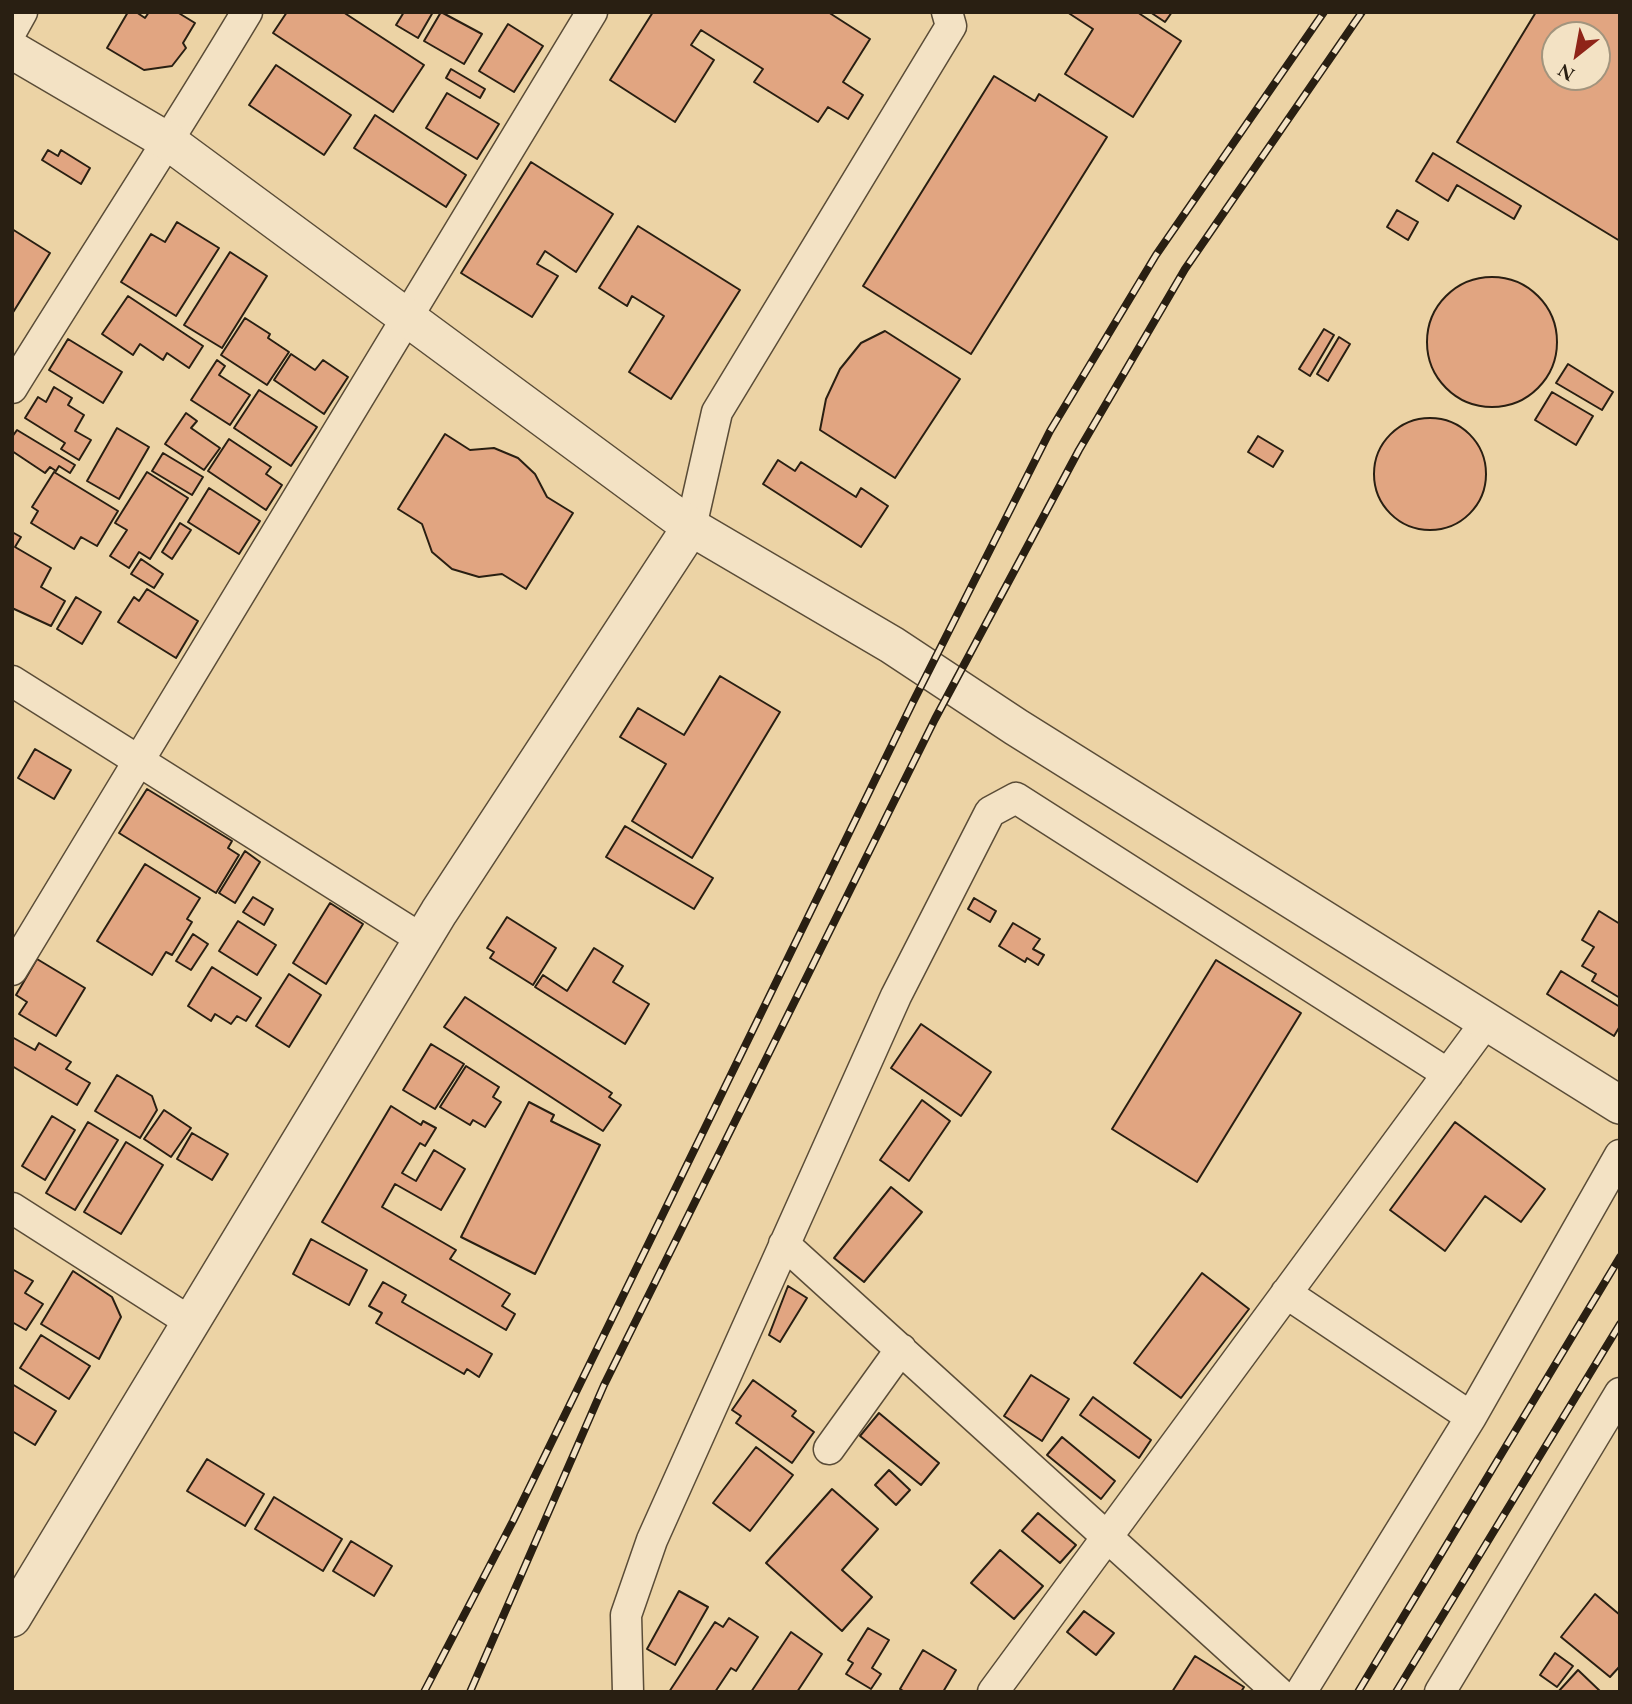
<!DOCTYPE html>
<html>
<head>
<meta charset="utf-8">
<style>
	body { margin:0 }
	#map { position:relative; width:1632px; height:1704px; overflow:hidden; background:#ecd3a5; font-family:"EB Garamond",serif }
	canvas { display:block }
	.frame { position:absolute; inset:0; border:14px solid #291f12; pointer-events:none }
	.north { position:absolute; left:1541px; top:21px; width:70px; height:70px; box-sizing:border-box; background:#f3e2c4; border:2px solid #a2947d; border-radius:50%; rotate:211deg; font-size:19px; font-weight:700; line-height:28px; text-align:center; color:#291f12 }
	.north::after { content:''; display:block; margin:auto; width:24px; height:32px; background:#8f2418; clip-path:polygon(50% 0,100% 100%,50% 72%,0 100%) }
</style>
</head>
<body>
<div id="map">
<canvas width="1632" height="1704"></canvas>
<div class="frame"></div>
<div class="north">N</div>
</div>
<script>
const c = document.querySelector('canvas').getContext('2d');
c.lineJoin = 'round';
function fillPath(path, color) { c.fillStyle = color; c.fill(path, 'evenodd'); }
function trace(path, color, width, dash) { c.strokeStyle = color; c.lineWidth = width; c.lineCap = dash ? 'butt' : 'round'; c.setLineDash(dash || []); c.stroke(path); }
const building = new Path2D(`
	M128,12H136L145,18L149,12H177L195,23L183,43L186,48L172,66L144,70L107,48Z
	M287,12H343L424,65L393,112L273,33Z
	M404,12H433L418,38L396,25Z
	M441,12L482,34L464,64L424,41Z
	M653,12H828L870,39L843,82L863,95L848,119L828,107L818,122L754,82L763,69L701,30L691,45L714,60L675,122L610,80Z
	M1067,12H1137L1181,41L1133,117L1065,74L1093,29Z
	M1150,12H1172L1165,22Z
	M1536,12H1620V241L1457,142ZM1555,35H1597V77H1555Z
	M508,24L543,46L514,92L479,71Z
	M276,65L351,115L324,155L249,105Z
	M451,69L485,89L480,98L446,78Z
	M994,76L1035,101L1039,94L1107,137L971,354L863,286Z
	M447,93L499,124L477,159L426,128Z
	M375,115L466,175L446,207L354,148Z
	M48,150L58,156L61,150L90,168L81,184L42,160Z
	M1433,153L1521,206L1514,219L1457,185L1448,201L1416,181Z
	M531,162L613,214L576,272L545,251L537,264L558,276L532,317L461,273Z
	M1397,210L1418,222L1408,240L1387,227Z
	M177,222L219,248L176,316L121,282L151,234L165,242Z
	M638,226L740,290L671,399L629,372L664,316L632,296L627,306L599,288Z
	M12,229L50,253L12,314Z
	M230,252L267,276L222,348L184,325Z
	M1427 342a65 65 0 1 1 130 0a65 65 0 1 1-130 0Z
	M128,296L203,346L189,368L167,353L163,360L140,344L133,355L102,334Z
	M245,318L270,334L268,338L289,352L267,385L221,355Z
	M1324,329L1334,335L1310,376L1299,369Z
	M885,331L960,379L895,478L820,430L826,399L840,369L861,343Z
	M1339,337L1350,344L1328,381L1317,374Z
	M68,339L122,372L103,403L49,370Z
	M291,354L315,370L323,360L348,377L324,414L274,380Z
	M217,360L225,366L219,375L250,395L230,425L191,400Z
	M1568,364L1613,392L1602,410L1556,383Z
	M54,387L72,398L68,405L84,415L75,431L91,440L79,460L61,449L65,443L25,418L38,397L46,402Z
	M259,390L317,427L291,466L234,428Z
	M1552,392L1593,416L1576,445L1535,420Z
	M186,413L197,421L191,428L220,448L204,470L165,444Z
	M1374 474a56 56 0 1 1 112 0a56 56 0 1 1-112 0Z
	M117,428L149,447L119,499L87,481Z
	M17,430L75,465L70,473L59,466L56,471L50,467L45,473L12,451V437Z
	M445,434L470,450L494,448L518,458L535,474L547,497L573,513L526,589L502,574L479,577L452,569L432,552L422,524L398,509Z
	M1258,436L1283,451L1273,467L1248,452Z
	M229,439L271,467L266,474L282,485L266,510L208,471Z
	M163,453L203,477L192,495L152,471Z
	M778,460L795,471L801,462L856,497L861,488L888,506L861,547L763,484Z
	M54,472L118,511L97,546L81,537L74,549L31,523L38,511L32,507Z
	M147,472L188,498L150,559L139,552L129,568L110,556L127,530L115,523Z
	M209,488L260,521L239,554L188,522Z
	M180,523L191,530L172,559L162,552Z
	M12,532L21,537L15,547L51,568L41,587L65,601L51,626L12,608Z
	M141,559L163,574L154,588L131,574Z
	M147,589L198,621L176,658L118,622L134,597L139,601Z
	M76,597L101,612L82,644L57,629Z
	M720,676L780,712L692,858L632,821L666,764L620,737L638,708L684,735Z
	M35,749L71,770L54,799L18,778Z
	M147,789L232,841L228,848L239,855L216,893L119,833Z
	M625,826L713,878L694,909L606,857Z
	M245,851L260,862L235,903L219,893Z
	M145,864L200,898L187,919L192,922L172,955L166,952L152,975L97,941Z
	M253,897L273,909L264,925L243,912Z
	M974,898L996,911L990,922L968,909Z
	M330,903L363,924L326,984L293,963Z
	M1599,911L1620,924V998L1592,981L1596,974L1582,966L1594,947L1582,940Z
	M507,917L556,948L533,985L490,958L494,952L487,948Z
	M238,921L276,945L257,975L219,951Z
	M1013,923L1040,939L1033,949L1044,955L1038,965L1027,958L1025,962L999,946Z
	M193,934L208,944L191,970L176,961Z
	M594,948L623,966L613,982L649,1004L625,1044L535,987L543,975L567,991Z
	M37,959L85,988L56,1036L19,1014L27,1002L16,995Z
	M1216,960L1301,1013L1197,1182L1112,1129Z
	M212,967L261,998L246,1021L237,1016L231,1024L215,1014L211,1021L188,1006Z
	M1561,971L1620,1007V1026L1614,1036L1547,994Z
	M289,974L321,995L289,1047L256,1026Z
	M465,997L612,1093L609,1097L621,1105L603,1131L444,1027Z
	M921,1024L991,1072L961,1116L891,1068Z
	M12,1037L35,1050L39,1043L71,1062L66,1069L90,1083L77,1105L12,1066Z
	M431,1044L464,1064L435,1109L403,1090Z
	M466,1066L499,1087L493,1097L501,1102L485,1127L473,1120L470,1125L440,1107Z
	M117,1075L152,1096L157,1110L140,1138L95,1111Z
	M922,1100L950,1121L909,1181L880,1160Z
	M529,1102L554,1115L551,1121L600,1145L535,1274L461,1237Z
	M391,1106L421,1125L423,1121L436,1128L425,1146L420,1143L402,1173L416,1181L434,1150L465,1169L441,1210L395,1184L382,1207L456,1250L450,1259L510,1294L502,1306L515,1314L506,1330L322,1222Z
	M164,1110L191,1128L171,1157L144,1139Z
	M52,1116L75,1130L45,1180L22,1166Z
	M88,1122L118,1140L75,1210L46,1193Z
	M1455,1122L1545,1189L1521,1222L1485,1196L1445,1251L1390,1210Z
	M192,1133L228,1154L212,1180L177,1159Z
	M126,1142L163,1165L121,1234L84,1212Z
	M891,1187L922,1212L864,1282L834,1258Z
	M311,1239L367,1270L349,1305L293,1274Z
	M12,1269L33,1281L25,1293L43,1304L26,1330L12,1322Z
	M73,1271L112,1297L121,1317L99,1359L41,1324Z
	M1202,1273L1249,1309L1181,1398L1134,1363Z
	M383,1282L406,1295L402,1302L492,1354L479,1377L467,1369L464,1374L376,1323L382,1313L369,1306Z
	M788,1286L807,1298L780,1342L769,1335Z
	M41,1335L90,1366L69,1399L20,1368Z
	M1031,1375L1069,1399L1042,1441L1004,1416Z
	M753,1380L796,1411L792,1416L814,1432L792,1463L736,1423L741,1416L732,1410Z
	M12,1384L56,1411L35,1445L12,1431Z
	M1093,1397L1151,1440L1139,1458L1080,1415Z
	M879,1413L939,1463L921,1485L860,1436Z
	M1062,1437L1115,1481L1101,1499L1047,1455Z
	M756,1447L793,1475L750,1531L713,1503Z
	M207,1459L264,1494L245,1526L187,1491Z
	M889,1470L910,1490L896,1505L875,1485Z
	M832,1489L878,1529L842,1570L872,1597L842,1631L766,1563Z
	M274,1497L342,1539L323,1571L255,1529Z
	M1038,1513L1076,1545L1060,1563L1022,1531Z
	M351,1541L392,1566L374,1596L333,1571Z
	M1000,1550L1043,1586L1014,1619L971,1583Z
	M679,1591L708,1607L675,1665L647,1649Z
	M1595,1594L1620,1615V1666L1610,1677L1561,1637Z
	M1084,1611L1114,1633L1096,1655L1067,1632Z
	M729,1618L758,1637L736,1671L731,1668L715,1692H669L715,1622L723,1627Z
	M868,1628L889,1640L872,1668L881,1674L871,1689L846,1674L853,1663L848,1660Z
	M791,1632L822,1654L797,1692H751Z
	M923,1650L956,1670L943,1692H905L900,1689Z
	M1555,1653L1573,1666L1557,1687L1540,1675Z
	M1195,1656L1244,1687L1241,1692H1172Z
	M1578,1670L1601,1692H1558Z`);
const minor = new Path2D(`
	M12,30L22,12
	M12,388C90,262 171,139 247,12
	M691,527L717,412L951,26L947,12
	M12,681L423,940
	M12,970L592,12
	M12,1208L192,1323
	M784,1244L1278,1692
	M1286,1293L1471,1417
	M829,1449L901,1349
	M628,1692L626,1615L652,1540L896,996L990,812L1016,798L1448,1074
	M993,1692L1486,1022
	M1301,1692L1471,1417L1620,1155
	M1440,1692L1620,1393`);
const tertiary = new Path2D(`
	M12,50L169,142L691,527L892,645L1016,727L1620,1105
	M12,1618L439,912L691,527`);
const rail = new Path2D(`
	M424,1692L513,1521L913,702L1050,431L1156,255L1324,12
	M470,1692L604,1385L935,719L1079,450L1185,269L1362,12
	M1358,1692L1620,1257
	M1396,1692L1620,1324`);
fillPath(building, '#e1a581');
trace(building, '#291f12', 2);
trace(minor, '#5a4c37', 33);
trace(tertiary, '#5a4c37', 40);
trace(minor, '#f3e2c4', 30);
trace(tertiary, '#f3e2c4', 37);
trace(rail, '#291f12', 8);
trace(rail, '#f3e2c4', 5, [16]);
</script>
</body>
</html>
